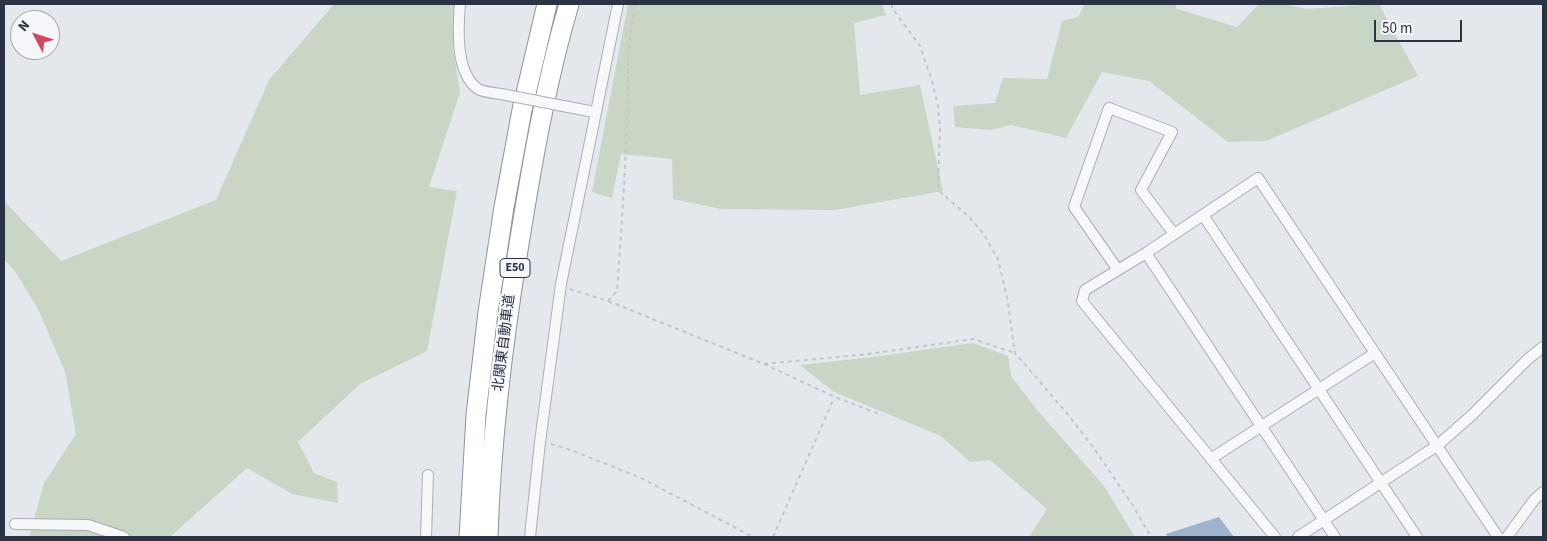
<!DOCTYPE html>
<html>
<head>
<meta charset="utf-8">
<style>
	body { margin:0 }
	#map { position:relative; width:1547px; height:541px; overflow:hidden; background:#e4e7ec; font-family:"Source Sans 3",sans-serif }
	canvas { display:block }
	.frame { position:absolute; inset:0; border:5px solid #2b3445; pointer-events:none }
	.north { position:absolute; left:10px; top:10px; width:50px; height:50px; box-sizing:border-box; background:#f4f6f9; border:1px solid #a4a8b1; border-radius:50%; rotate:310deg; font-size:14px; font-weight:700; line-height:20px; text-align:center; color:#2b3445 }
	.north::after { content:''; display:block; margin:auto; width:18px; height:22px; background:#d1495b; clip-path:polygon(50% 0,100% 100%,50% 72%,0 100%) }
	.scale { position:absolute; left:1374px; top:20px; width:88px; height:22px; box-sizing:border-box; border:2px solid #2b3445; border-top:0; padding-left:6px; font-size:15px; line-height:18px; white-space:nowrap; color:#2b3445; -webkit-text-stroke:4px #f4f6f9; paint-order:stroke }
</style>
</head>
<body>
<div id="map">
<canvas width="1547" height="541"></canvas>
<div class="frame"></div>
<div class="north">N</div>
<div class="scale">50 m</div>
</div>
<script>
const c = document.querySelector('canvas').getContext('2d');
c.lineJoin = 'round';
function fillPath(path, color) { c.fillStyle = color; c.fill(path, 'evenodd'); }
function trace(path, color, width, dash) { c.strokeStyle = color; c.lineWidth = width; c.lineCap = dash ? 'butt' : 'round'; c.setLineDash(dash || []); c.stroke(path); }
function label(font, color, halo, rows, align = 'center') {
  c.font = font + ' "Source Sans 3","Noto Sans JP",sans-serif'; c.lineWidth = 4.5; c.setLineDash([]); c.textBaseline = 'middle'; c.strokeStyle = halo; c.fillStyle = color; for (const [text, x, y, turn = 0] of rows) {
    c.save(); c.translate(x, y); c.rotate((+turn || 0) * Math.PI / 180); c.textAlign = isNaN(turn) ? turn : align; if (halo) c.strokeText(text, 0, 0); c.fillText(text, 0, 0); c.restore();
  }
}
const green = new Path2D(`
	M334,4H455L453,48L460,92L429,187L457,191L427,351L360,384L298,442L314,473L337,482L338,503L292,494L247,468L170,537H29L44,483L76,434L65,372L38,309L16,273L4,259V201L61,261L216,200L269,80Z
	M628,4H882L886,15L854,23L860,95L920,85L943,191L835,210L721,209L673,199L672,159L621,154L612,198L592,192Z
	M1085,4H1175L1177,9L1237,27L1259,4H1283L1307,9L1379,4L1418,76L1266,141L1228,142L1149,81L1102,72L1066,138L1011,125L991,130L955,127L953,106L995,103L1003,78L1047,79L1062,21L1078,17Z
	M973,343L1008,356L1011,376L1037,410L1104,486L1135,537H1029L1047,509L990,460L970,462L941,436L834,392L800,365L873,357Z`);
const water = new Path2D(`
	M1219,517L1234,537H1167L1166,534Z`);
const path = new Path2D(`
	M892,4V8L920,46L932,81L938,106L940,127L938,190L970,218L983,233L998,259L1007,297L1015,353L1066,412L1093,447L1132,504L1151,537
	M570,289L608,301L764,364L835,397L882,415
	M608,301L617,291C621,235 625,179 627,122C629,83 625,42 636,4
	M764,364L868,354L973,339L1015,353
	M551,444L571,450L641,478L753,537
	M773,537L834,398`);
const minor = new Path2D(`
	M460,4C458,28 455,73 478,89C483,92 494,93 501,94
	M1203,215L1417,537
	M1146,253L1335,537
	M1118,270L1074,207L1109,108L1172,132L1141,190L1174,234
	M1212,458L1375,353
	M15,524L88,525L124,537
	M426,537L428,475
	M530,537L540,442L561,284L618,4
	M1275,537L1082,301L1085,290L1146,253L1258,178L1498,537
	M1298,537L1438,445L1472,415L1528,359L1543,347
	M1507,537L1534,500L1543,492`);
const motorway = new Path2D(`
	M469,537L476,415L488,312L504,207L522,110L547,4
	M488,537C491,439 503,341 519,244C532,164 546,82 569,4`);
const minorBridge = new Path2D(`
	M501,94L589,111`);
const shields = [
	[515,268,30]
];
const shieldNames = [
	["E50",515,268]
];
const streetNames = [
	["北関東自動車道",505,343,-83]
];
fillPath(green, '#c9d6c5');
fillPath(water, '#9fb4cc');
trace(minor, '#a9aeb7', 12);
trace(motorway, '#8b94a3', 21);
trace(path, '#c2c5cb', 2, [4, 4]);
trace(minor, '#f7f8fa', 10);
trace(motorway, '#fff', 19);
trace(minorBridge, '#a9aeb7', 12, []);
trace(minorBridge, '#f7f8fa', 10);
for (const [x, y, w] of shields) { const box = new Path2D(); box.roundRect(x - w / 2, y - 9.5, w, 19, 4); c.fillStyle = '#f4f6f9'; c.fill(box); trace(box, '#2b3445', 1); }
label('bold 12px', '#2b3445', null, shieldNames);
label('14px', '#2b3445', '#f4f6f9', streetNames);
</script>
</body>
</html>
